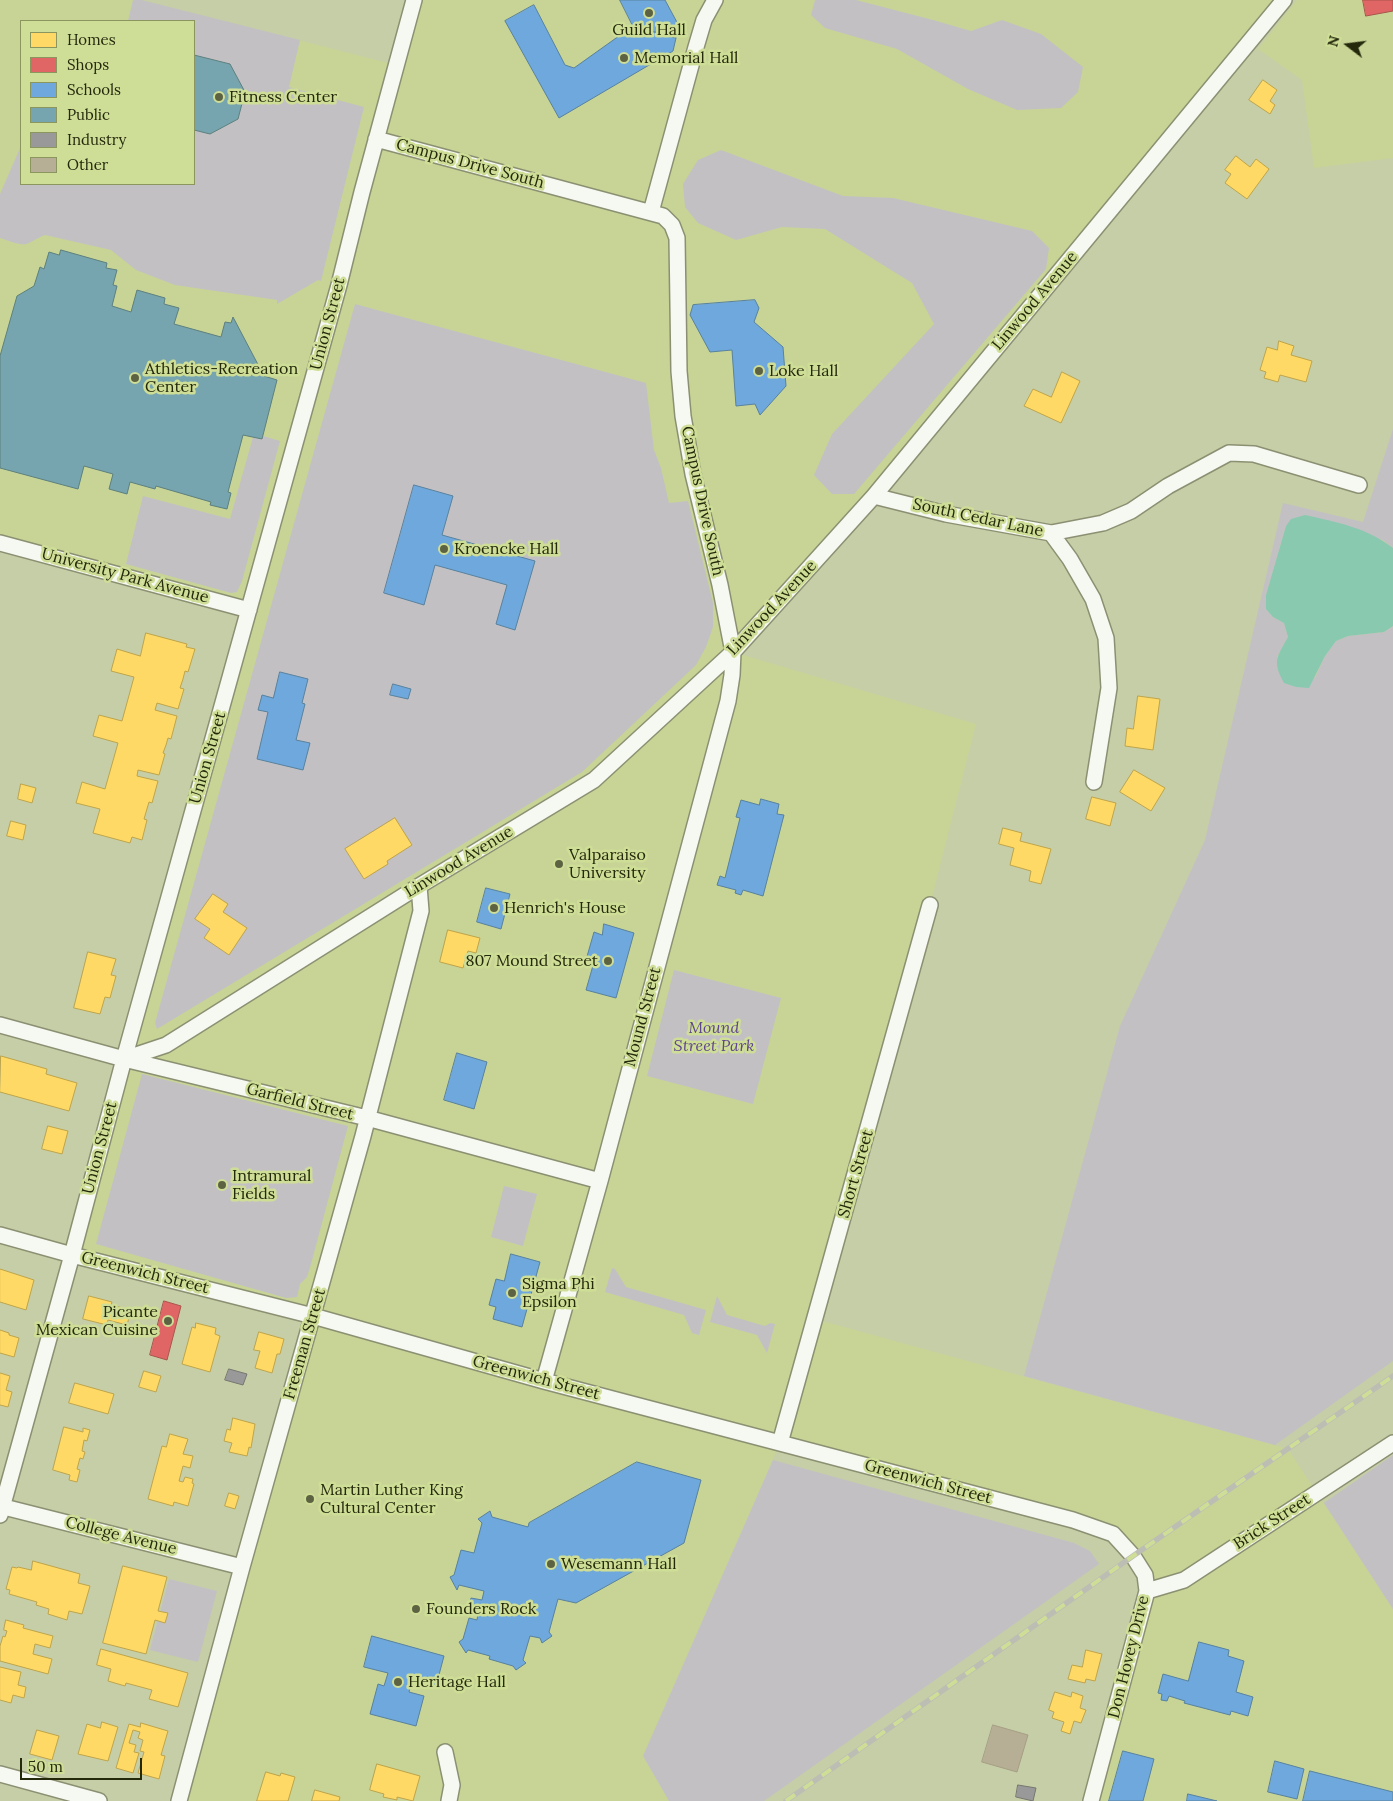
<!DOCTYPE html>
<html>
<head>
<meta charset="utf-8">
<style>
	body { margin:0 }
	#map { position:relative; width:1393px; height:1801px; overflow:hidden; background:#c6cea7; font-family:Lora,serif }
	canvas { display:block }
	.legend { position:absolute; left:20px; top:20px; width:175px; height:165px; box-sizing:border-box; background:#cfde97; border:1px solid #8b965f; margin:0; padding:6px 9px; list-style:none; font-size:15px; color:#24290c }
	.legend li { display:flex; align-items:center; gap:10px; height:25px }
	.legend b { width:25px; border:1px solid #8b965f }
	.north { position:absolute; left:1323px; top:20px; width:50px; height:50px; -webkit-text-stroke:4px #cfde97; paint-order:stroke; rotate:285deg; font-size:14px; font-weight:700; line-height:20px; text-align:center; color:#24290c }
	.north::after { content:''; display:block; margin:auto; width:18px; height:22px; background:#24290c; clip-path:polygon(50% 0,100% 100%,50% 72%,0 100%) }
	.scale { position:absolute; left:20px; top:1758px; width:122px; height:22px; box-sizing:border-box; border:2px solid #24290c; border-top:0; padding-left:6px; font-size:15px; line-height:18px; white-space:nowrap; color:#24290c; -webkit-text-stroke:4px #cfde97; paint-order:stroke }
</style>
</head>
<body>
<div id="map">
<canvas width="1393" height="1801"></canvas>
<ul class="legend">
<li><b style="height:14px;background:#ffd966"></b>Homes</li>
<li><b style="height:14px;background:#e06666"></b>Shops</li>
<li><b style="height:14px;background:#6fa8dc"></b>Schools</li>
<li><b style="height:14px;background:#76a5af"></b>Public</li>
<li><b style="height:14px;background:#999"></b>Industry</li>
<li><b style="height:14px;background:#b7af95"></b>Other</li>
</ul>
<div class="north">N</div>
<div class="scale">50 m</div>
</div>
<script>
const c = document.querySelector('canvas').getContext('2d');
c.lineJoin = 'round';
function fillPath(path, color) { c.fillStyle = color; c.fill(path, 'evenodd'); }
function trace(path, color, width, dash) { c.strokeStyle = color; c.lineWidth = width; c.lineCap = dash ? 'butt' : 'round'; c.setLineDash(dash || []); c.stroke(path); }
function label(font, color, halo, rows, align = 'center') {
  c.font = font + ' Lora,serif'; c.lineWidth = 5; c.setLineDash([]); c.textBaseline = 'middle'; c.strokeStyle = halo; c.fillStyle = color; for (const [text, x, y, turn = 0] of rows) {
    c.save(); c.translate(x, y); c.rotate((+turn || 0) * Math.PI / 180); c.textAlign = isNaN(turn) ? turn : align; if (halo) c.strokeText(text, 0, 0); c.fillText(text, 0, 0); c.restore();
  }
}
const built = new Path2D(`
	M0,0H142L396,65L414,0H1284L733,652L976,724L930,905L815,1319L1288,1449L1393,1609V1801H1091L1147,1591L1112,1534L780,1443L644,1756L669,1801H179L313,1316L72,1255L249,611L0,543ZM21,21H194V184H21Z
	M1297,0H1393V158L1314,168L1302,80L1258,49Z`);
const green = new Path2D(`
	M133,0H142L300,40L289,87L364,107L321,281L318,280L277,304V300L175,285L136,270L111,250L45,235C39,237 35,240 29,243C21,247 8,240 0,238V194L21,146V184H194V21H128Z
	M815,0H856L933,20L971,31L1002,20L1041,34L1083,67L1078,92L1061,108L1017,110L968,89L897,49L825,28L811,15Z
	M721,150L843,196L893,198L1032,231L1049,248L1046,269L854,494H832L814,475L832,434L934,324L912,283L825,229L782,227L736,240L698,223L685,207L683,184L698,160Z
	M355,304L646,383L654,450L661,468L669,503L688,501L713,603V627L706,647L696,665L582,772L157,1029L155,1023Z
	M1393,429V548L1383,540L1286,526L1266,595V609L1273,617L1284,623L1288,637L1277,657L1315,678L1325,656L1336,641L1348,636L1384,632L1393,626V1361L1275,1445L1024,1376L1120,1026L1205,840L1283,503L1363,522Z
	M263,436L280,441L242,581L237,592L231,593L126,564L143,496L230,519L253,437L261,439Z
	M674,970L781,998L753,1104L647,1076Z
	M142,1074L348,1126L311,1264L307,1277L300,1284L297,1297L286,1298L96,1244Z
	M504,1186L537,1194L523,1246L491,1237Z
	M612,1268L615,1269L626,1287L706,1310L699,1335L692,1333L684,1315L605,1292Z
	M717,1296L727,1315L765,1326L770,1323L775,1324L767,1353L757,1335L710,1322Z
	M1393,1455V1609L1324,1503Z
	M773,1460L1074,1543L1090,1551L1099,1564L764,1801H669L643,1756Z
	M169,1579L217,1591L198,1662L150,1650Z`);
const water = new Path2D(`
	M1305,515C1336,522 1368,528 1393,548V626L1384,632L1348,636L1336,641L1325,656L1309,688L1296,687L1284,683C1272,661 1277,657 1288,637L1284,623L1273,617L1266,609V595L1286,526L1291,519Z`);
const homes = new Path2D(`
	M1263,80L1277,90L1270,101L1275,105L1270,114L1249,100Z
	M1236,156L1250,167L1256,159L1269,169L1247,199L1225,183L1231,174L1225,170Z
	M1279,341L1294,346L1291,355L1312,361L1306,382L1280,375L1278,382L1264,378L1266,372L1260,370L1267,347L1277,350Z
	M1062,372L1080,381L1061,423L1024,406L1033,389L1051,397Z
	M146,633L187,644L186,647L195,649L188,672L185,671L183,679L180,688L184,689L178,709L157,703L155,710L177,716L171,739L168,738L166,745L163,753L165,754L159,775L138,770L137,776L158,781L152,803L149,802L144,819L147,820L142,840L132,837L130,843L93,833L100,809L76,803L82,782L105,789L118,743L93,736L99,715L122,721L134,677L111,671L117,649L140,656Z
	M1138,696L1160,699L1153,750L1125,746L1127,728L1133,729Z
	M1134,770L1165,788L1151,811L1120,792Z
	M21,784L36,788L32,803L18,799Z
	M1092,797L1116,803L1110,826L1086,819Z
	M395,818L412,845L387,861L388,864L364,879L345,849Z
	M11,821L26,825L23,840L7,836Z
	M1003,828L1022,833L1020,841L1051,849L1041,884L1029,881L1031,871L1010,865L1014,848L999,844Z
	M213,894L228,904L223,912L247,928L229,955L204,938L210,929L195,919Z
	M448,930L480,938L476,953L468,951L463,968L440,962Z
	M88,952L116,959L111,975L116,976L110,998L105,997L100,1014L74,1008Z
	M1,1056L47,1069L46,1074L77,1083L69,1111L0,1092Z
	M48,1126L68,1131L62,1154L42,1149Z
	M0,1269L34,1280L26,1310L0,1302Z
	M89,1296L112,1302L111,1305L131,1310L127,1325L108,1320L107,1325L83,1319Z
	M196,1323L216,1328L215,1334L220,1336L210,1372L182,1364L192,1327L195,1328Z
	M0,1330L9,1333V1335L19,1338L14,1357L0,1353Z
	M259,1332L284,1339L280,1354H277L272,1373L255,1368L260,1351L254,1350Z
	M144,1371L161,1376L156,1392L139,1387Z
	M0,1373L10,1376L6,1390L12,1392L8,1407L0,1405Z
	M75,1383L114,1394L108,1414L69,1403Z
	M233,1418L255,1424L251,1448L249,1447L247,1456L229,1452L232,1443L224,1441L227,1429L230,1430Z
	M64,1427L83,1432V1428L90,1430L87,1441L84,1440L82,1451L85,1452L83,1459L80,1458L77,1469L80,1470L77,1482L69,1480L70,1475L53,1470Z
	M170,1434L188,1439L183,1454L193,1456L190,1468L183,1466L179,1481L183,1482L185,1477L193,1479L192,1483L194,1484L188,1506L174,1502L173,1506L148,1499L162,1446L166,1447Z
	M229,1493L239,1496L235,1509L225,1506Z
	M33,1561L80,1574L78,1583L90,1586L82,1614L69,1611L67,1620L48,1614L49,1609L36,1605L37,1602L9,1594L10,1590L6,1589L12,1567L17,1568L18,1567L31,1570Z
	M123,1566L167,1577L158,1611L168,1613L165,1623L155,1620L146,1654L103,1643Z
	M6,1620L24,1625L23,1628L53,1636L50,1648L35,1644L33,1654L52,1659L48,1674L0,1661V1646L3,1636L5,1637L7,1631L4,1630Z
	M101,1649L188,1673L178,1707L149,1699L152,1690L126,1683L125,1686L108,1681L111,1669L97,1665Z
	M1086,1650L1102,1654L1095,1681L1086,1679L1085,1683L1068,1679L1072,1665L1082,1667Z
	M0,1667L21,1672L18,1685L26,1687L24,1698L13,1695L11,1703L0,1700Z
	M1055,1692L1071,1697L1072,1692L1083,1696L1080,1708L1086,1710L1081,1723L1074,1721L1070,1734L1061,1731L1064,1722L1052,1718L1054,1712L1049,1710Z
	M102,1722L118,1727L108,1761L78,1754L87,1724L100,1728Z
	M141,1723L168,1731L161,1755L165,1756L159,1779L138,1773L144,1752L140,1751L143,1740L138,1738L140,1732L133,1730L129,1743L136,1745L134,1752L139,1753L133,1773L116,1768L129,1724L140,1727Z
	M37,1730L59,1736L52,1760L30,1754Z
	M377,1764L420,1776L413,1801L397,1797V1800L383,1797L384,1794L370,1790Z
	M266,1772L280,1776L281,1773L295,1777L288,1801H257Z
	M315,1790L340,1797L339,1801H312Z`);
const shops = new Path2D(`
	M1363,0H1393V11L1366,16Z
	M164,1301L181,1306L167,1360L150,1355Z`);
const schools = new Path2D(`
	M620,0H665L679,26L676,38L633,26Z
	M534,5L565,65L574,68L633,26L676,38L673,51L559,118L505,21Z
	M755,300L759,308L754,322L783,347L786,386L760,415L755,404L736,406L732,350L710,352L690,315L693,305Z
	M414,485L453,496L442,535L535,561L515,630L496,624L507,585L435,565L424,605L384,593Z
	M280,672L308,679L302,703L305,704L296,740L310,743L303,770L257,759L268,712L258,710L261,699L262,695L273,698Z
	M393,684L411,689L408,699L390,695Z
	M761,799L779,804L777,814L784,815L763,896L743,890L741,895L735,893L736,890L717,885L720,876L725,878L740,818L736,817L741,800L759,805Z
	M486,888L510,894L501,929L477,922Z
	M604,924L634,933L616,998L586,990L594,962L586,960L594,932L602,935Z
	M457,1053L487,1062L474,1109L444,1100Z
	M511,1254L540,1262L522,1327L493,1319L496,1307L489,1305L496,1279L504,1281Z
	M637,1462L701,1480L684,1543L576,1603L558,1599L549,1632L552,1636L542,1643L540,1638L530,1636L523,1660L526,1663L516,1670L513,1666L489,1659L490,1656L468,1650L466,1653L459,1642L463,1639L469,1618L477,1620L478,1613L467,1611L469,1606L471,1598L482,1600L484,1591L459,1585L457,1590L450,1577L454,1575L461,1550L474,1553L482,1523L478,1519L490,1511L492,1517L528,1527L529,1523Z
	M372,1636L444,1656L436,1686L412,1679L409,1692L424,1696L416,1726L370,1714L378,1684L384,1686L388,1673L364,1667Z
	M1199,1642L1229,1650L1228,1656L1244,1661L1236,1692L1253,1697L1248,1716L1231,1711L1230,1715L1184,1703L1185,1701L1169,1696L1167,1701L1161,1700L1162,1694L1158,1693L1163,1674L1188,1681Z
	M1123,1751L1154,1759L1143,1801H1109Z
	M1275,1761L1304,1769L1297,1799L1268,1792Z
	M1310,1771L1393,1792V1801H1303Z
	M1188,1794L1217,1801H1187Z`);
const public = new Path2D(`
	M194,55L230,64L245,92L238,119L210,134L194,130Z
	M61,250L107,263L106,268L117,270L113,285L117,286L112,306L131,312L137,290L165,298L164,304L179,308L174,324L221,337L225,322L231,323L233,317L264,376L277,380L262,439L243,435L228,492L231,493L227,509L210,505L211,502L156,486L155,489L130,482L127,494L109,489L113,474L84,466L78,489L0,468V356L17,296L34,286L40,267L44,269L49,252L59,255Z`);
const industry = new Path2D(`
	M229,1369L247,1374L243,1385L225,1380Z
	M1018,1785L1036,1788L1033,1801L1016,1797Z`);
const building = new Path2D(`
	M993,1725L1028,1735L1017,1772L982,1762Z`);
const street = new Path2D(`
	M376,139L663,216L672,225L677,238L679,371L683,416L693,474L720,585L733,652L732,675L728,701L600,1181L544,1381
	M651,212L696,47L704,20L715,0
	M874,496L946,514L1051,533L1103,523L1131,511L1168,486L1229,453L1254,454L1359,485
	M1051,533L1070,559L1093,599L1106,638L1109,688L1094,782
	M0,543L249,610
	M0,1025L124,1059L367,1118L600,1181
	M124,1059L166,1045L419,886L594,780L733,652L874,496L1284,0
	M0,1235L72,1255L313,1316L544,1381L1073,1520L1113,1534L1133,1556L1145,1575L1147,1591L1091,1801
	M780,1443L930,905
	M0,1506L242,1567
	M0,1515L72,1255L124,1059L339,285L362,192L414,0
	M1147,1591L1184,1580L1393,1443
	M445,1752L452,1785L449,1801
	M0,1774L99,1801
	M179,1801L242,1567L363,1136L421,911L419,886`);
const rail = new Path2D(`
	M786,1801L1133,1556L1393,1376`);
const markers = [
	[649,13,5,"#5d6342"],
	[624,58,5,"#5d6342"],
	[219,97,5,"#5d6342"],
	[759,371,5,"#5d6342"],
	[135,378,5,"#5d6342"],
	[444,549,5,"#5d6342"],
	[559,864,5,"#5d6342"],
	[494,908,5,"#5d6342"],
	[608,961,5,"#5d6342"],
	[222,1185,5,"#5d6342"],
	[512,1293,5,"#5d6342"],
	[168,1321,5,"#5d6342"],
	[310,1499,5,"#5d6342"],
	[551,1564,5,"#5d6342"],
	[416,1609,5,"#5d6342"],
	[398,1682,5,"#5d6342"]
];
const poiNames = [
	["Guild Hall",649,30,"center"],
	["Memorial Hall",634,58],
	["Fitness Center",229,97],
	["Athletics-Recreation",145,369],
	["Center",145,387],
	["Loke Hall",769,371],
	["Kroencke Hall",454,549],
	["Valparaiso",569,855],
	["University",569,873],
	["Henrich's House",504,908],
	["807 Mound Street",598,961,"right"],
	["Intramural",232,1176],
	["Fields",232,1194],
	["Sigma Phi",522,1284],
	["Epsilon",522,1302],
	["Picante",158,1312,"right"],
	["Mexican Cuisine",158,1330,"right"],
	["Martin Luther King",320,1490],
	["Cultural Center",320,1508],
	["Wesemann Hall",561,1564],
	["Founders Rock",426,1609],
	["Heritage Hall",408,1682]
];
const streetNames = [
	["Campus Drive South",470,164,15],
	["Linwood Avenue",1035,301,-50],
	["Union Street",328,324,-75],
	["Campus Drive South",702,501,78],
	["South Cedar Lane",978,518,12],
	["University Park Avenue",125,576,15],
	["Linwood Avenue",772,608,-47],
	["Union Street",208,758,-74],
	["Linwood Avenue",459,862,-31],
	["Mound Street",643,1017,-75],
	["Garfield Street",300,1102,14],
	["Union Street",100,1148,-75],
	["Short Street",856,1174,-74],
	["Greenwich Street",145,1273,14],
	["Freeman Street",305,1344,-74],
	["Greenwich Street",536,1378,15],
	["Greenwich Street",928,1482,15],
	["Brick Street",1272,1522,-33],
	["College Avenue",121,1536,14],
	["Don Hovey Drive",1129,1657,-76]
];
const parkNames = [
	["Mound",714,1028],
	["Street Park",714,1046]
];
fillPath(built, '#c7d496');
fillPath(green, '#c3c0c4');
fillPath(water, '#89c9b0');
fillPath(homes, '#ffd966');
trace(homes, '#bda44b', 1);
fillPath(shops, '#e06666');
trace(shops, '#a8544b', 1);
fillPath(schools, '#6fa8dc');
trace(schools, '#58829e', 1);
fillPath(public, '#76a5af');
trace(public, '#5d807e', 1);
fillPath(industry, '#999');
trace(industry, '#76776f', 1);
fillPath(building, '#b7af95');
trace(building, '#a59e84', 1);
trace(street, '#8b9072', 18);
trace(street, '#f6f8f2', 15);
trace(rail, '#bcbeb4', 5.5);
trace(rail, '#cfde97', 4, [11]);
for (const [x, y, r, color] of markers) { const dot = new Path2D(); dot.arc(x, y, r, 0, 2 * Math.PI); c.fillStyle = color; c.fill(dot); trace(dot, '#cfde97', 2); }
label('16px', '#24290c', '#cfde97', poiNames, 'left');
label('16px', '#24290c', '#cfde97', streetNames);
label('italic 16px', '#604590', '#cfde97', parkNames);
</script>
</body>
</html>
